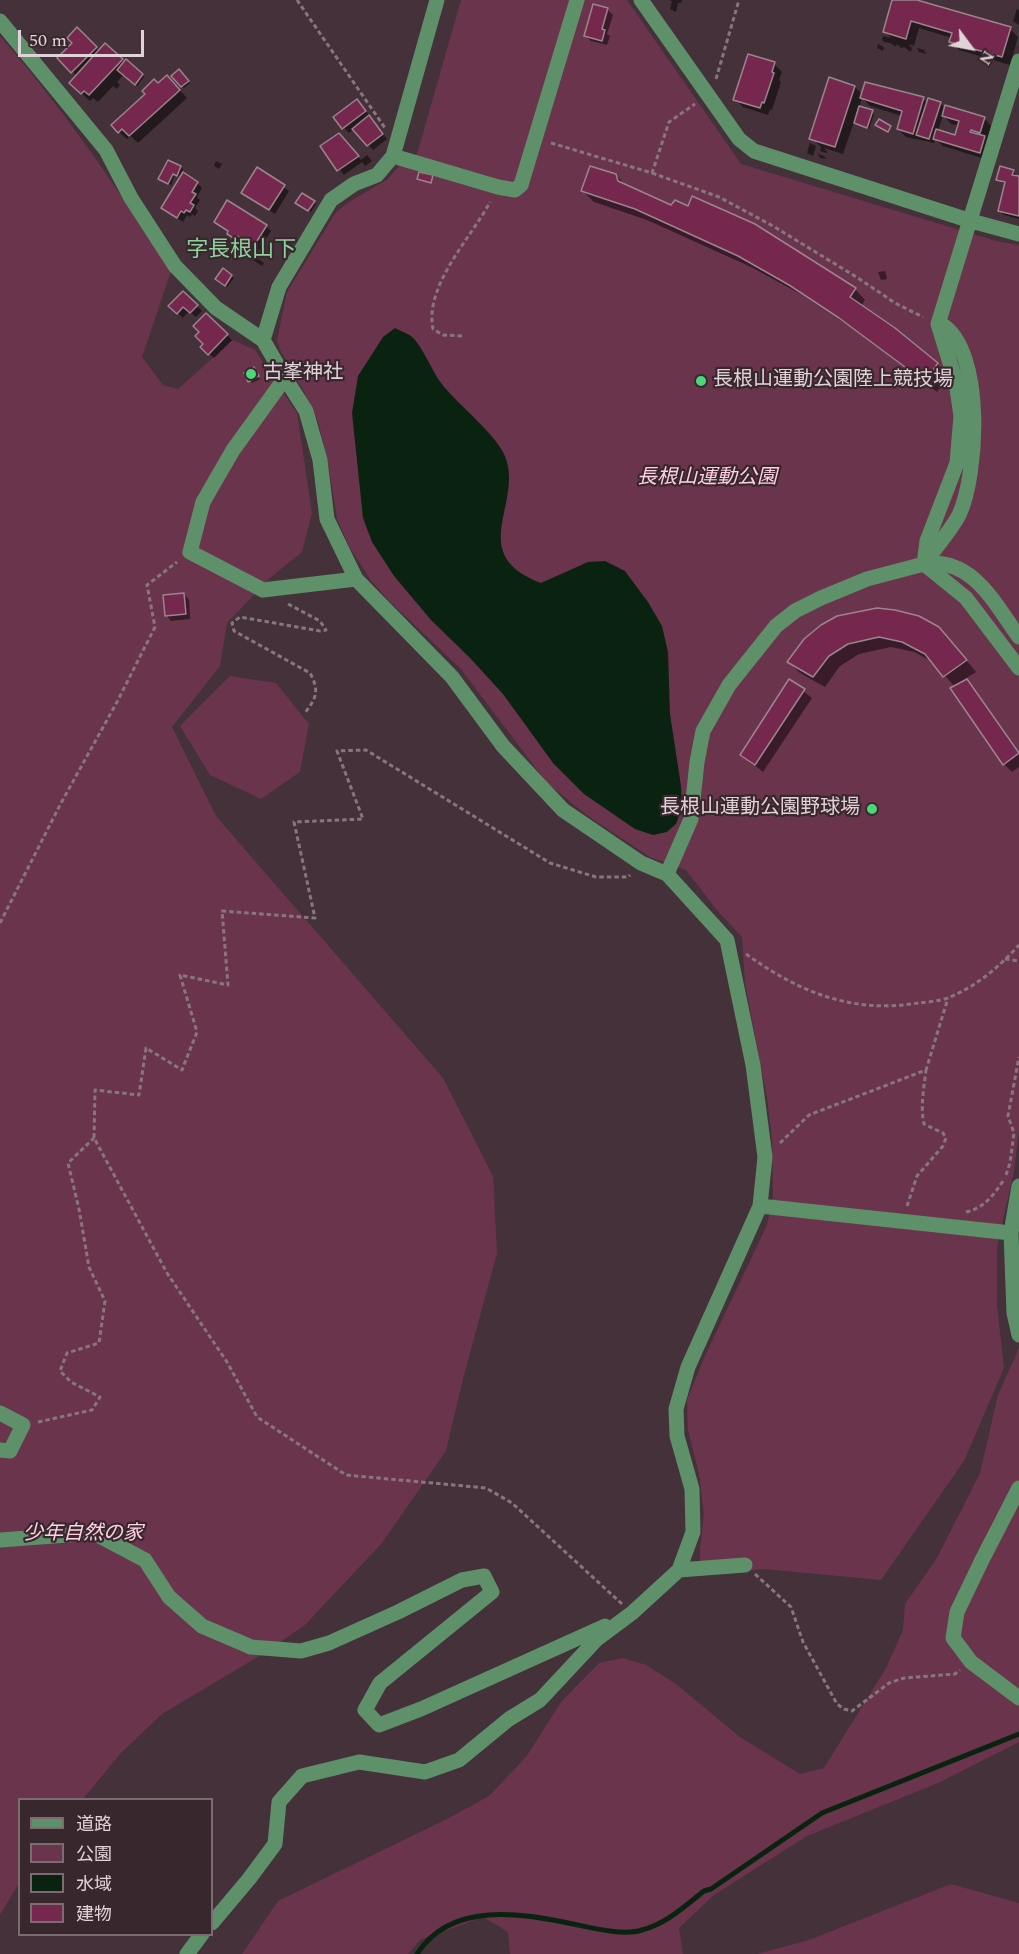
<!DOCTYPE html>
<html>
<head>
<meta charset="utf-8">
<style>
	body { margin:0 }
	#map { position:relative; width:1019px; height:1954px; overflow:hidden; background:#443139; font-family:Spectral,"Noto Sans JP",serif }
	canvas { display:block }
	.legend { position:absolute; left:18px; top:1798px; width:195px; height:138px; box-sizing:border-box; background:#39272e; border:2px solid #7c6c72; margin:0; padding:8px 10px; list-style:none; font-size:18px; color:#e0d3d8 }
	.legend li { display:flex; align-items:center; gap:12px; height:30px }
	.legend b { width:30px; border:2px solid #7c6c72 }
	.north { position:absolute; left:941px; top:18px; width:60px; height:60px; -webkit-text-stroke:4px #39272e; paint-order:stroke; rotate:122deg; font-size:16px; font-weight:700; line-height:24px; text-align:center; color:#e0d3d8 }
	.north::after { content:''; display:block; margin:auto; width:21px; height:27px; background:#e0d3d8; clip-path:polygon(50% 0,100% 100%,50% 72%,0 100%) }
	.scale { position:absolute; left:18px; top:30px; width:126px; height:27px; box-sizing:border-box; border:3px solid #e0d3d8; border-top:0; padding-left:8px; font-size:18px; line-height:21px; white-space:nowrap; color:#e0d3d8; -webkit-text-stroke:4px #39272e; paint-order:stroke }
</style>
</head>
<body>
<div id="map">
<canvas width="1019" height="1954"></canvas>
<ul class="legend">
<li><b style="height:8px;background:#5e906a"></b>道路</li>
<li><b style="height:16px;background:#6b344d"></b>公園</li>
<li><b style="height:16px;background:#0a2311"></b>水域</li>
<li><b style="height:16px;background:#75274d"></b>建物</li>
</ul>
<div class="north">N</div>
<div class="scale">50 m</div>
</div>
<script>
const c = document.querySelector('canvas').getContext('2d');
c.lineJoin = 'round';
function fillPath(path, color) { c.fillStyle = color; c.fill(path, 'evenodd'); }
function trace(path, color, width, dash) { c.strokeStyle = color; c.lineWidth = width; c.lineCap = dash ? 'butt' : 'round'; c.setLineDash(dash || []); c.stroke(path); }
function label(font, color, halo, rows, align = 'center') {
  c.font = font + ' Spectral,"Noto Sans JP",serif'; c.lineWidth = 4.5; c.setLineDash([]); c.textBaseline = 'middle'; c.strokeStyle = halo; c.fillStyle = color; for (const [text, x, y, turn = 0] of rows) {
    c.save(); c.translate(x, y); c.rotate((+turn || 0) * Math.PI / 180); c.textAlign = isNaN(turn) ? turn : align; if (halo) c.strokeText(text, 0, 0); c.fillText(text, 0, 0); c.restore();
  }
}
const green = new Path2D(`
	M461,0H627L741,164L996,241L1019,245V1130L1014,1171L997,1247V1305L1004,1368L964,1461L881,1580L764,1569L701,1575L700,1548L704,1514L699,1474L688,1430L687,1400L704,1358L767,1225L773,1197L772,1139L767,1098L745,983L742,937L716,909L686,870L650,857L588,816L548,784L460,668L388,600L370,579L350,548L337,519L329,468L318,421L303,390L281,352L277,340L287,292L336,212L349,202L388,179L399,166L417,154Z
	M0,36C64,109 118,190 171,271L142,357L163,385L178,389L233,340L255,350L297,413L312,513L302,552L270,578L227,623L220,666L172,727L216,816L443,1078L493,1176L497,1253L463,1379L446,1451L382,1543L305,1625L266,1652L162,1714L120,1754L83,1799L20,1800L19,1883L0,1915Z
	M230,676L276,683L309,724L300,772L261,799L210,775L180,726Z
	M1019,1348V1742L938,1783L807,1836L714,1895L679,1928L683,1954H510L508,1932L483,1917L420,1940L408,1954H242L278,1901L447,1819L489,1796L526,1757L561,1702L599,1663L623,1658L646,1665L676,1684L740,1737L800,1774L824,1768L886,1668L903,1630L905,1604L937,1558L980,1473L998,1395Z
	M951,1884L1019,1903V1954H757L809,1940Z`);
const water = new Path2D(`
	M395,328C400,331 407,333 411,336C422,345 432,371 441,383C457,404 496,434 505,456C524,504 465,554 541,583L588,562L605,561L625,571L648,602L662,626L668,652L670,714L681,786L682,808L676,824L667,832L653,835L635,829L584,794L553,763L503,694L470,658L431,620L394,576L372,542L363,518L352,413L358,376L383,337Z`);
const shadow = new Path2D(`
	M669,0H682L681,3H678L676,12L670,9L672,1Z
	M894,0H911L1010,29L1018,37L1010,65L959,50L951,42L952,38L919,28L914,46L908,44L912,48L911,52L904,47L901,48L897,44L896,47L890,43L884,42L882,40L883,36L891,38L885,31Z
	M1017,9L1019,10V25L1013,21Z
	M608,10L613,15L607,34L610,36L607,45L591,41L586,36Z
	M77,29L99,51L105,45L144,77L137,86L124,74L117,82L120,85L117,89L113,86L98,102L93,98L90,101L79,91L77,76L59,58L74,43Z
	M878,44L884,47L883,51L877,48Z
	M917,48L924,50L926,54L919,52Z
	M774,64L782,72L779,80L781,82L772,110L770,109L768,115L743,107L735,99Z
	M179,71L190,83L184,88L173,76Z
	M158,85H175L187,98L138,143L131,136L127,139L119,132Z
	M855,87L863,95L923,99L928,103H940L945,108L984,118L992,127L988,160L943,146L935,139L934,143L906,137L898,129L902,116L870,106L862,98L859,107L874,114L869,129L857,125L854,122L843,154L824,148L828,153L822,152L820,150L821,147L811,138ZM943,115L951,124L960,126L956,136L938,131Z
	M362,106L387,139L373,150L354,129L349,133L335,118Z
	M344,140L361,160L367,155L372,161L365,166L362,162L344,175L322,147Z
	M810,143L816,146L813,156L807,153Z
	M818,154L824,156L826,159L820,158Z
	M216,161L222,164L219,169L214,166Z
	M180,167L183,169L179,177L175,175L171,185L160,179Z
	M258,170L289,191L275,214L243,193Z
	M1013,171L1019,178V219L1004,215L999,210L1006,185L998,179Z
	M616,175L627,187L855,289L865,300L861,306L937,364L948,375L937,392L852,328L802,295L751,267L647,220L594,202L583,191Z
	M197,183L202,188L197,197L200,200L195,208L198,211L195,216L192,214L190,217L187,215L183,222L168,212Z
	M314,202L316,204L311,212L299,205Z
	M215,222L266,226L271,231L259,250L243,240L241,243L234,239L229,232Z
	M255,257L264,263L262,266L253,260Z
	M223,270L234,278L227,287L219,281Z
	M885,271L887,279L881,280L878,272Z
	M183,293L202,311L196,317L189,311L183,318L170,306Z
	M206,315L232,340L214,358L202,347L205,344L201,332Z
	M254,369L260,379L252,383L250,381Z
	M184,594L189,600L190,619L171,621L166,615Z
	M822,626L950,640L976,672L965,679L974,689L1019,753V767L1012,772L1004,764L955,687L933,662L914,652L891,647L859,654L840,666L825,687L800,673L789,662Z
	M790,681L812,698L763,772L742,755Z`);
const stream = new Path2D(`
	M417,1954C451,1901 521,1913 573,1924C592,1928 623,1936 642,1930C666,1924 685,1906 704,1891L711,1889L822,1813L1019,1734`);
const building = new Path2D(`
	M892,0H917L1011,27L1002,57L949,42L952,33L911,21L906,39L883,32Z
	M593,4L608,8L602,29L605,30L602,41L584,36Z
	M77,27L97,47L71,73L57,58L72,43L67,38Z
	M105,43L123,59L89,95L84,91L81,94L69,83Z
	M748,54L775,62L772,72L774,73L764,103L762,102L760,108L733,100Z
	M126,59L143,74L135,85L117,70Z
	M179,69L189,81L181,87L171,76Z
	M167,75L180,90L129,136L122,129L118,133L111,125L145,94L142,91L154,79L158,83Z
	M829,77L855,86L835,147L809,139Z
	M865,82L924,97L913,134L897,129L902,111L860,98Z
	M928,98L941,102L929,139L916,135Z
	M357,99L366,111L342,129L333,117Z
	M945,105L985,117L980,133L971,130L970,132L985,136L980,153L933,139L936,129L955,135L959,121L942,116Z
	M859,106L873,110L867,128L854,123Z
	M369,115L383,134L367,146L352,129Z
	M879,119L891,126L888,132L875,125Z
	M339,133L359,156L337,171L320,146Z
	M168,160L181,166L177,176L173,174L168,184L158,179Z
	M590,166L616,174L618,181L671,205L675,200L688,206L692,196L755,224L856,288L850,297L895,328L938,363L925,382L839,318L789,285L738,256L635,209L581,191Z
	M1000,166L1014,170L1012,175L1019,176V216L998,211L1005,182L996,180Z
	M257,167L285,185L269,210L241,193Z
	M183,172L198,182L192,192L196,194L190,203L194,205L190,212L186,210L184,213L181,211L177,218L161,208Z
	M419,172L433,175L431,183L417,179Z
	M302,193L315,201L308,211L295,203Z
	M227,200L267,225L254,246L237,236L235,239L227,234L228,231L214,222Z
	M223,268L232,275L225,286L215,279Z
	M183,291L198,305L190,313L183,307L177,314L168,306Z
	M206,313L228,334L208,355L200,347L203,344L195,336L199,332L193,326Z
	M254,367L259,376L248,382L244,373Z
	M184,593L186,614L165,616L163,595Z
	M877,608L895,610L919,616L939,627L967,660L943,677L925,654L902,642L879,637L848,644L829,656L813,677L787,662L804,639L821,625L837,616Z
	M789,679L805,689L755,765L740,755Z
	M967,679L1019,753L1003,765L950,688Z`);
const path = new Path2D(`
	M297,0L385,128
	M716,79L739,0
	M551,143L652,173L669,122L695,104
	M652,173L719,197L773,226L858,278L895,303L923,317
	M462,336L443,335L433,329C424,286 471,238 490,202
	M288,604L320,621L326,630L320,631L240,617L232,623L234,631L310,673C320,691 316,699 304,714
	M0,923L60,805L117,702L155,627L147,585L177,562
	M746,954C799,992 852,1014 918,1003C928,1002 941,1001 950,997C977,986 1000,966 1019,945
	M1005,959L1019,961
	M780,1143L809,1115L926,1070L948,998
	M1006,1175L1010,1163L1014,1133L1008,1116L1019,1057
	M907,1206L917,1176L943,1146L946,1138L943,1133L924,1124C920,1106 924,1088 926,1070
	M966,1212C984,1208 993,1196 1003,1181
	M38,1422L92,1410L100,1397L71,1382L60,1371L67,1353L99,1343L105,1301L89,1267L79,1209L68,1163L94,1138
	M755,1574L791,1607L803,1642L837,1704L844,1709L852,1711L889,1683L904,1678L955,1674L960,1670
	M622,1604L512,1503L486,1488L346,1475L257,1417L227,1362L167,1273L94,1138L95,1090L139,1095L146,1048L182,1070L197,1032L180,975L228,985L222,911L315,918L294,822L363,819L337,751L366,750L550,863L596,877H628L630,875`);
const minor = new Path2D(`
	M641,0L739,139L754,151L971,221L1019,234
	M0,21L106,150L131,198L175,266L216,308L263,340L285,378L233,450L203,502L190,552L263,590L356,579
	M393,156L498,187L515,190L521,185L577,0
	M941,324C985,350 978,475 959,515C950,532 935,548 924,564C973,557 994,603 1019,637
	M263,340L279,287L331,200L354,184L377,175L393,156L437,0
	M924,564L927,541L957,463L961,416L956,382L938,324L1019,61
	M924,564L966,598L1019,668
	M667,874L691,819L697,762L703,731L729,685L776,626L795,611L821,598L867,579L924,564
	M1019,1186L1011,1233L1014,1313L1019,1335
	M760,1206L1011,1233
	M0,1413L23,1425L10,1451L0,1450
	M1019,1488L982,1560L957,1612L953,1638L971,1662L1019,1698
	M0,1540L94,1533L145,1560L169,1597L202,1626L251,1647L301,1651L329,1643L398,1612L462,1580L484,1576L492,1592L380,1683L365,1710L379,1725L421,1709L605,1626
	M679,1570L745,1565
	M212,1923L249,1879L275,1844L279,1802L302,1776L359,1762L425,1772L459,1760L509,1719L540,1700L597,1639L632,1613L679,1570L693,1532L692,1489L677,1436L676,1409L688,1367L760,1206L765,1157L753,1065L727,940L667,874L641,863L563,810L503,746L452,677L356,579L327,519L320,460L306,411L285,378
	M187,1954L202,1934`);
const markers = [
	[251,374,6,"#49d778"],
	[701,381,6,"#49d778"],
	[872,809,6,"#49d778"]
];
const poiNames = [
	["古峯神社",263,374],
	["長根山運動公園陸上競技場",713,381],
	["長根山運動公園野球場",860,809,"right"]
];
const parkNames = [
	["長根山運動公園",707,479],
	["少年自然の家",83,1535]
];
const quarterNames = [
	["字長根山下",241,252]
];
fillPath(green, '#6b344d');
fillPath(water, '#0a2311');
fillPath(shadow, '#0007');
trace(stream, '#0a2311', 5);
fillPath(building, '#75274d');
trace(building, '#9b858d', 1.5);
trace(path, '#87777d', 3, [4.5, 3]);
trace(minor, '#5e906a', 15);
for (const [x, y, r, color] of markers) { const dot = new Path2D(); dot.arc(x, y, r, 0, 2 * Math.PI); c.fillStyle = color; c.fill(dot); trace(dot, '#39272e', 2); }
label('20px', '#e0d3d8', '#39272e', poiNames, 'left');
label('italic 20px', '#ffcfe2', '#39272e', parkNames);
label('22px', '#8ed19e', '#39272e', quarterNames);
</script>
</body>
</html>
